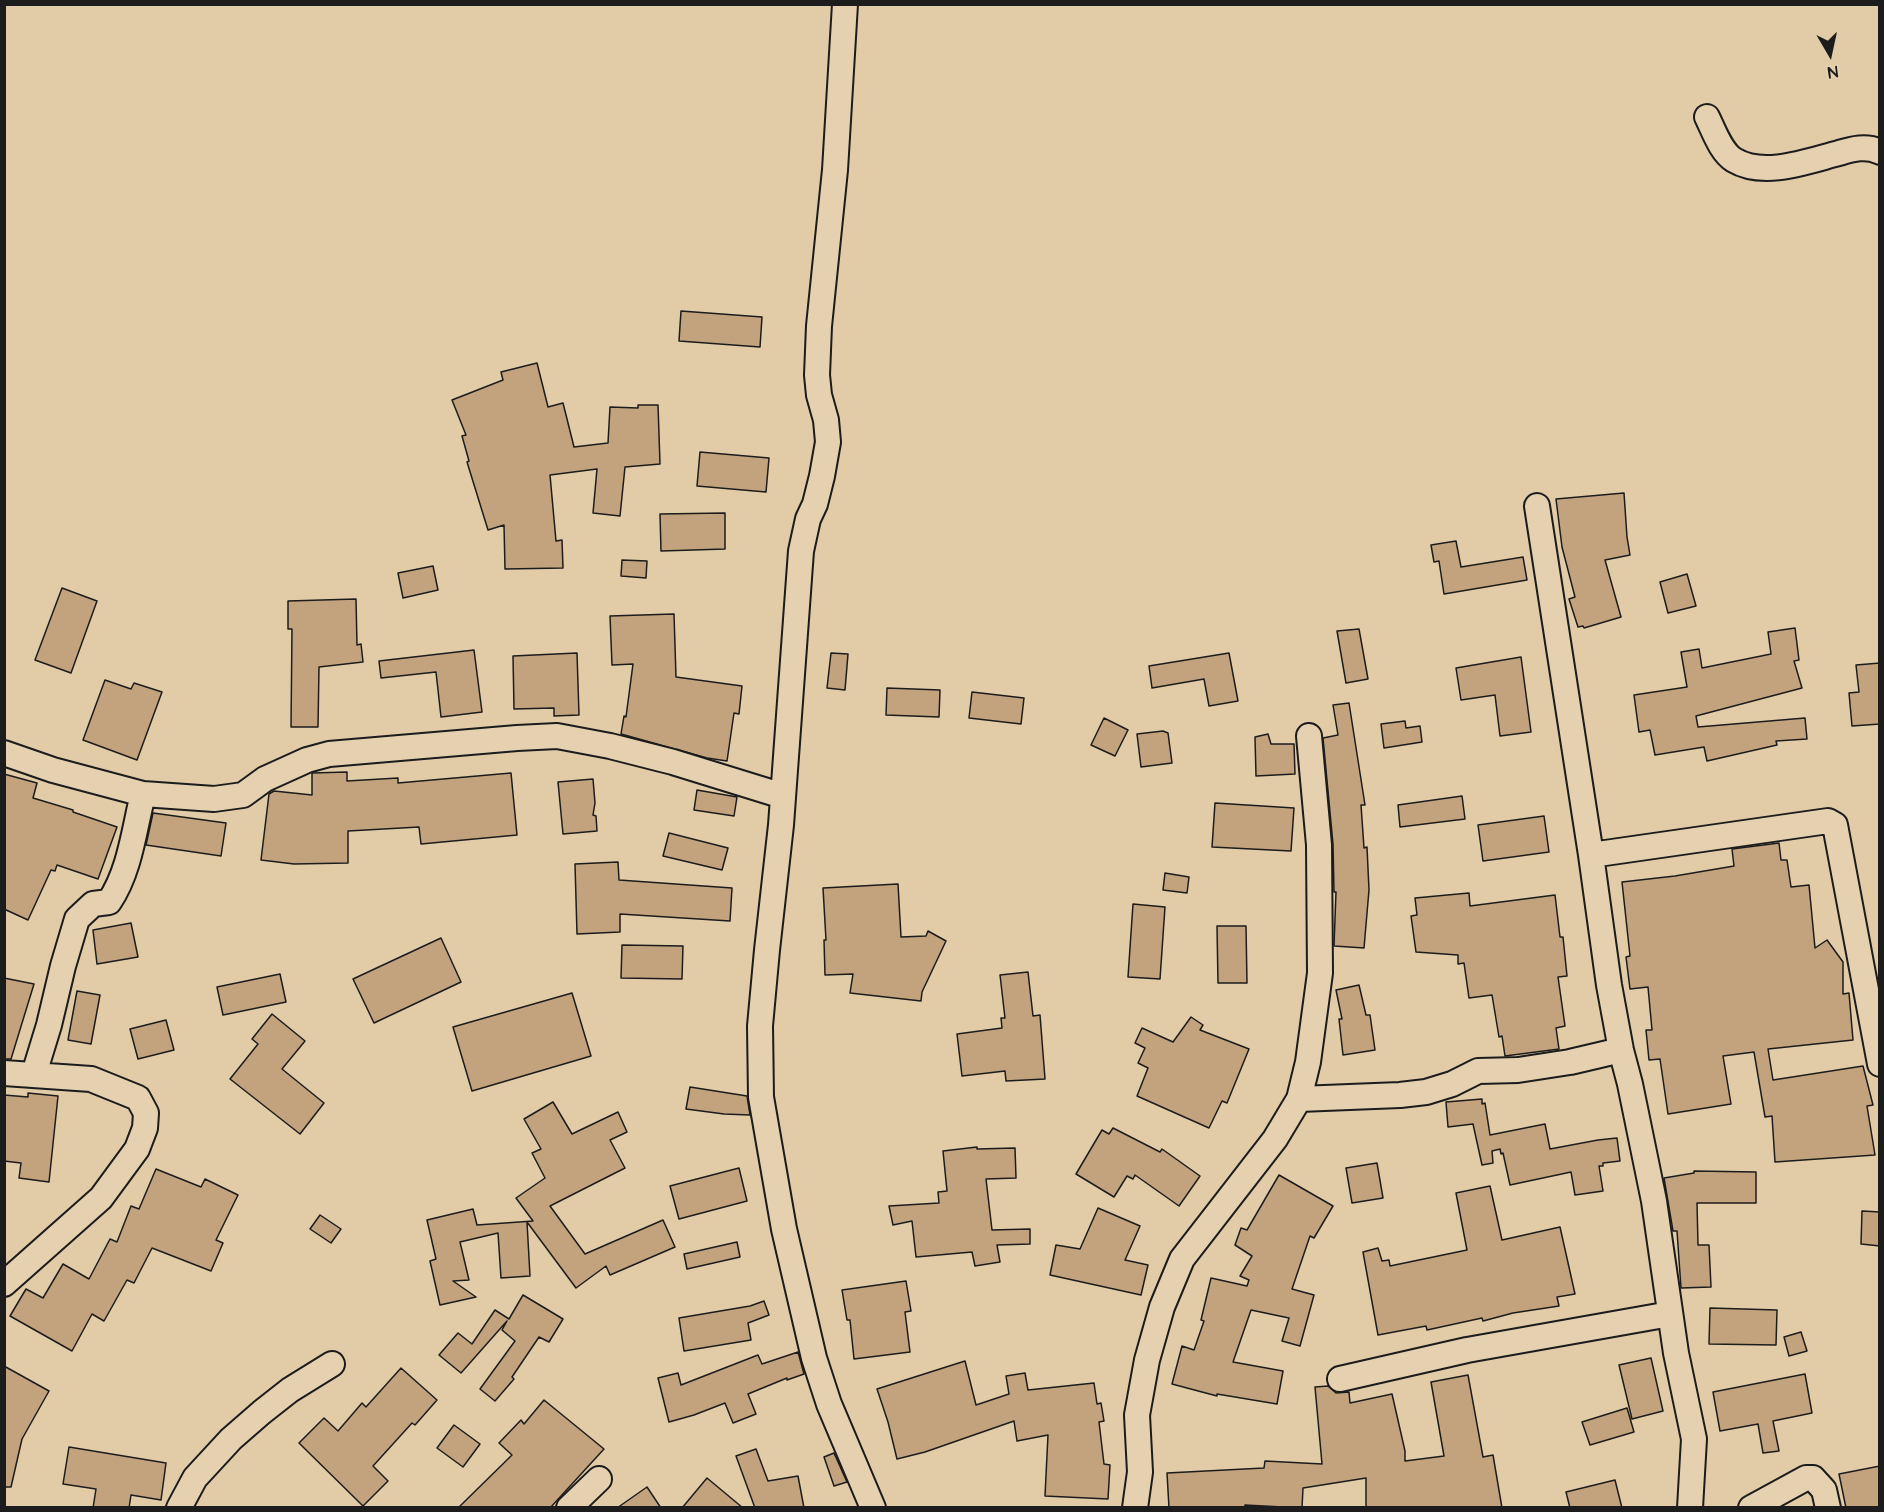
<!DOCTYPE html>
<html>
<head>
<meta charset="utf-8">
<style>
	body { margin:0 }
	#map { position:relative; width:1884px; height:1512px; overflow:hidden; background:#e2cba7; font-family:"Architects Daughter",sans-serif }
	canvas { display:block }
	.frame { position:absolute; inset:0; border:6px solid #1c1c1c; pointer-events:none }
	.north { position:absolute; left:1800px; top:24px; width:60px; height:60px; -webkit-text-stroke:4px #e5d1af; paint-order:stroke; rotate:171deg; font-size:16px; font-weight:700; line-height:24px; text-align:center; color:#1c1c1c }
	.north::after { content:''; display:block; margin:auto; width:21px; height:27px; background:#1c1c1c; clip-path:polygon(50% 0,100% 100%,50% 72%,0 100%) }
</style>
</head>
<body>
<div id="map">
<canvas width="1884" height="1512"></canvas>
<div class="frame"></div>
<div class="north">N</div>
</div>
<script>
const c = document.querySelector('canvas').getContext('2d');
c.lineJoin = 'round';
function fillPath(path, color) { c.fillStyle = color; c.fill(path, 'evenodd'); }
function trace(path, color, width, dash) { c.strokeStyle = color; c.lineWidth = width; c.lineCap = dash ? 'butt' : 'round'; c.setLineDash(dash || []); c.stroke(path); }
const building = new Path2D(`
	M681,311L762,317L760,347L679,341Z
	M537,363L548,407L563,403L574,447L608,443L610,407L638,408V405H658L660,464L625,467L620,516L593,513L597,469L550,475L556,541L562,540L563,568L505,569L504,525L488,530L467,462L469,461L462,436L466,435L452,400L503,380L501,372Z
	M700,452L769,458L766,492L697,486Z
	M1624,493L1627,537L1630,555L1605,560L1621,617L1584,628L1583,626L1578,627L1569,599L1575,597L1562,547L1556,499Z
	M725,513V549L661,551L660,514Z
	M1456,541L1461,567L1523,557L1527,580L1444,594L1439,561L1434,562L1431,545Z
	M622,560L647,561L646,578L621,576Z
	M433,566L438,590L403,598L398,573Z
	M1687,574L1696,606L1668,613L1660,582Z
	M62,588L97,601L71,673L35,660Z
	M356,599L357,645L361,644L363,662L319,667L318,727H291L292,629H288V601Z
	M674,614L676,677L742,686L739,714L734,713L727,761L707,758L621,734L624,716L626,717L633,664L612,665L610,616Z
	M1795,628L1799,660L1794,661L1802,688L1696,716L1698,727L1805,718L1807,739L1776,741L1777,745L1707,761L1704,747L1655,755L1650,730L1639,732L1634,695L1687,687L1681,652L1699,649L1702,668L1771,654L1768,632Z
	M1359,629L1368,679L1346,683L1337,631Z
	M474,650L482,712L441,717L436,672L381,678L379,661Z
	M577,653L579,715L554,716V708L514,709L513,656Z
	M831,653L848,654L845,690L827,688Z
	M1229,653L1238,701L1209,706L1204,679L1152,688L1149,666Z
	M1521,657L1531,732L1500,736L1495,695L1461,700L1456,668Z
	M1880,663V724L1852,726L1849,693L1859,692L1856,665Z
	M105,680L131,689L134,683L162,692L137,760L83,740Z
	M887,688L940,690L939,717L886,715Z
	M972,692L1024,698L1021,724L969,718Z
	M1349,703L1365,805H1361L1364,848L1367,847L1369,890L1364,948L1334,946L1336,892H1334L1333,844L1323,738L1338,735L1333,705Z
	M1104,718L1128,730L1115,756L1091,745Z
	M1405,721L1406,728L1420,726L1422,742L1384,748L1381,724Z
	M1163,731L1168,733L1172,763L1141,767L1137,734Z
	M1268,734L1271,744H1294L1295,774L1256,776L1255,737Z
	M347,772V781L398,778V783L511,773L517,835L421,844L419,827L348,831V863L294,864L261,860L269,794L274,791L312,795V773Z
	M4,774L37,783L33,798L73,810V812L117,827L98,879L57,865L55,871L51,870L28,920L4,909Z
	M593,779L595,803L593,815L596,816L597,831L563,834L558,782Z
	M697,790L737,797L734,816L694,810Z
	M1462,796L1465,819L1400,827L1398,805Z
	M1215,803L1294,808L1291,851L1212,847Z
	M153,813L226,823L221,856L146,845Z
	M1544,816L1549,852L1483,861L1478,825Z
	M669,833L728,848L722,870L663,856Z
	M1779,843L1781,860H1787L1791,887L1809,885L1815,948L1827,940L1843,962V994L1849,993L1853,1040L1768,1049L1773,1080L1863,1066L1873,1105L1867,1106L1875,1155L1775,1162L1772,1116L1765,1117L1754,1052L1723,1056L1731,1104L1668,1114L1660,1059L1649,1060L1646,1030H1652L1648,987L1630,989L1626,957L1630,956L1622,882L1675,876L1734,866L1732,849Z
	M618,862L619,880L732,888L730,921L620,914V932L577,934L575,864Z
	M1165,873L1189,877L1187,893L1163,890Z
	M898,884L901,937L926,936L928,931L946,941L922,992L921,1001L850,993L853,974L825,975L824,940H826L823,888Z
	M1469,893L1470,906L1555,895L1560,937H1563L1567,976L1558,977L1565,1026L1556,1028L1559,1049L1505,1056L1502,1036L1499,1037L1492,995L1469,998L1464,963L1458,964V955L1416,952L1411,916L1417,915L1415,898Z
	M1133,904L1165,907L1160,979L1128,977Z
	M131,923L138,957L97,964L93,930Z
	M1217,926H1246L1247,983H1218Z
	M441,938L461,982L374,1023L353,979Z
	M622,945L683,946L682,979L621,978Z
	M1028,972L1033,1016L1040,1015L1045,1079L1006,1081L1005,1071L962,1076L957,1034L1002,1028L1001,1018H1005L1000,975Z
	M280,974L286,1002L223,1015L217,987Z
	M4,978L34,984L11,1059H4Z
	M1359,985L1366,1015H1370L1375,1050L1343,1055L1339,1019H1342L1336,990Z
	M77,991L100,995L91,1044L68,1040Z
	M572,993L591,1056L472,1091L453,1027Z
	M272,1014L305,1041L282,1069L324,1103L300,1134L230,1079L258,1044L252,1039Z
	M1191,1017L1203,1025L1200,1030L1249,1049L1227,1103L1222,1101L1209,1128L1137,1096L1148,1068L1138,1063L1145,1048L1135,1043L1142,1028L1173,1042Z
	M166,1020L174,1050L138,1059L130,1029Z
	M690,1087L747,1096L750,1115L724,1114L686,1109Z
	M28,1093L58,1096L49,1182L19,1178L21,1163L4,1161V1095L28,1097Z
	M1482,1099V1104L1485,1103L1490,1135L1545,1124L1550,1149L1598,1140L1617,1138L1620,1161L1603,1163V1166H1599L1603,1191L1575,1195L1571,1172L1510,1185L1503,1153L1501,1154L1500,1149L1492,1151L1493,1163L1482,1165L1473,1124L1448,1127L1446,1102Z
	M553,1102L572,1134L618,1112L627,1132L610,1140L625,1168L550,1206L585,1254L663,1220L675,1247L610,1275L606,1266L576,1288L527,1222L530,1276L501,1278L498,1233L460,1242L469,1280L453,1281L476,1297L440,1305L430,1261L436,1259L427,1220L473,1209L477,1225L533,1221L516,1198L545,1178L532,1153L541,1149L524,1119Z
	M1113,1128L1160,1152L1162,1149L1200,1176L1179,1206L1135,1175L1133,1179L1127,1176L1114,1197L1076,1174L1102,1130L1109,1134Z
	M977,1147V1149L1015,1148L1016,1178L986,1179L992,1230L1030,1229V1244L997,1245L1000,1262L975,1266L972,1252L916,1257L912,1221L893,1225L889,1206L939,1203L938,1192L947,1191L943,1151Z
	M1377,1163L1383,1198L1352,1203L1346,1168Z
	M739,1168L747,1201L679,1219L670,1186Z
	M156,1169L201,1187L205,1179L238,1195L216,1240L223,1243L211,1271L152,1248L134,1283L127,1280L104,1321L92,1314L72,1351L10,1316L26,1289L43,1298L63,1264L89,1279L110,1239L117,1242L131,1206L139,1209Z
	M1694,1171L1756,1172V1203H1697L1698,1245H1709L1711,1287L1681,1288L1677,1231H1673L1664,1178L1694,1173Z
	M1279,1175L1333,1206L1314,1238L1310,1236L1292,1289L1314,1295L1300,1346L1282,1341L1289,1318L1251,1310L1233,1362L1283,1371L1277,1404L1217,1394V1396L1172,1384L1182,1346L1194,1350L1204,1321L1201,1320L1211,1278L1247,1286L1249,1280L1240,1276L1252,1256L1235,1245L1241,1228L1247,1230Z
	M1490,1186L1502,1240L1560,1227L1575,1294L1557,1297L1559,1306L1513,1313L1483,1321L1482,1318L1427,1330L1426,1326L1378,1335L1363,1252L1378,1248L1382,1261L1389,1260L1390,1266L1467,1250L1456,1193Z
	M1098,1208L1140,1226L1125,1260L1148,1265L1141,1295L1050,1275L1056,1245L1080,1249Z
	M1862,1211L1880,1212V1246L1861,1244Z
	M320,1215L341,1229L331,1243L310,1229Z
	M737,1242L740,1257L687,1269L684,1254Z
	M906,1281L911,1311L905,1312L910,1352L854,1359L850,1320H847L842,1290Z
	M523,1295L563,1319L549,1342L539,1337L512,1377L514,1379L495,1401L480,1389L515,1341L502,1330L507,1321L461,1373L439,1355L458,1333L472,1344L495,1310L509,1319Z
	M764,1301L769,1315L748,1323L751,1340L684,1351L679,1318L750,1306Z
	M1710,1308L1777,1310L1776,1345L1709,1344Z
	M1801,1332L1807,1351L1789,1356L1784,1337Z
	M798,1352L804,1374L787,1380V1378L748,1394L756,1414L733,1423L725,1403L694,1415L669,1422L658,1378L678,1373L681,1385L758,1355L762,1364Z
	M1651,1358L1663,1411L1632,1419L1619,1365Z
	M965,1361L976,1405L1009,1394L1006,1376L1025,1373L1028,1390L1094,1383L1097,1404L1101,1403L1104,1421L1099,1422L1104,1464L1110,1465L1108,1499L1045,1496L1048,1435L1017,1441L1014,1421L925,1452L897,1459L888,1422L877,1389Z
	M4,1366L49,1391L22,1439L11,1487H4Z
	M401,1368L437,1400L415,1425L412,1423L373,1466L388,1481L363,1506L299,1443L324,1418L338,1431L362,1403L366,1407Z
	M1805,1374L1812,1413L1773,1421L1779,1451L1763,1453L1758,1424L1720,1431L1713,1392Z
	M1468,1375L1483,1457L1493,1455L1502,1508H1366V1478L1303,1488L1302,1508L1245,1505V1508H1169L1167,1473L1264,1468L1265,1461L1322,1464L1315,1387L1328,1386L1336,1393L1349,1392L1350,1403L1392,1394L1405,1451V1461L1444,1456L1431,1382Z
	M544,1400L604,1449L550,1508H458L512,1455L499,1443L521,1420L524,1424Z
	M1627,1408L1634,1432L1590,1445L1582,1422Z
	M454,1425L480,1444L463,1467L437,1448Z
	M69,1447L166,1463L161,1500L131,1495L129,1508H93L96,1489L63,1484Z
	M756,1449L768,1481L798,1476L804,1508H755L736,1456Z
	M834,1453L847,1482L834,1486L824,1457Z
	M1880,1466V1508H1846L1839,1474Z
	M707,1478L743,1508H682Z
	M1615,1480L1622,1508H1570L1566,1492Z
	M647,1487L661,1508H617Z`);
const minor = new Path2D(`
	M845,4L835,170L819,326L817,375L819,395L826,420L828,442L822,476L815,504L808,519L801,551L781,825L767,950L760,1026L761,1097L784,1229L814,1358L829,1404L873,1508
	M1707,117C1714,131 1721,152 1734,160C1764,178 1808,161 1839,153C1852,149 1867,145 1880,152
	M1537,506L1591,855L1609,985L1621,1050L1630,1084L1654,1201L1676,1353L1694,1439L1690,1508
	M4,753L53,770L143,794L214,799L243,795L265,779L307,760L329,754L517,738L557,736L610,746L673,762L783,796
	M1591,855L1828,821L1835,825L1880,1064
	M4,1073L91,1079L138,1098L146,1113L145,1128L137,1149L101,1198L4,1284
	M34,1074L49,1025L63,966L77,919L93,904L109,902C130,871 134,830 143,794
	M1299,1099L1400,1095L1426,1092L1452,1084L1478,1071L1518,1070L1570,1062L1621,1050
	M1340,1379L1467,1350L1670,1314
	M179,1508L195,1478L231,1439L262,1412L290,1390L332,1364
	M569,1508L599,1479
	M1135,1508L1140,1472L1137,1415L1147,1360L1162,1307L1182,1259L1275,1139L1299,1099L1308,1062L1320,973L1319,845L1309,736
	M1751,1508L1806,1478H1813L1824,1490L1828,1508`);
fillPath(building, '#c3a37d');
trace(building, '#1c1c1c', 1.5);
trace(minor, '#1c1c1c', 28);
trace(minor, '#e5d1af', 24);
</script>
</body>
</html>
